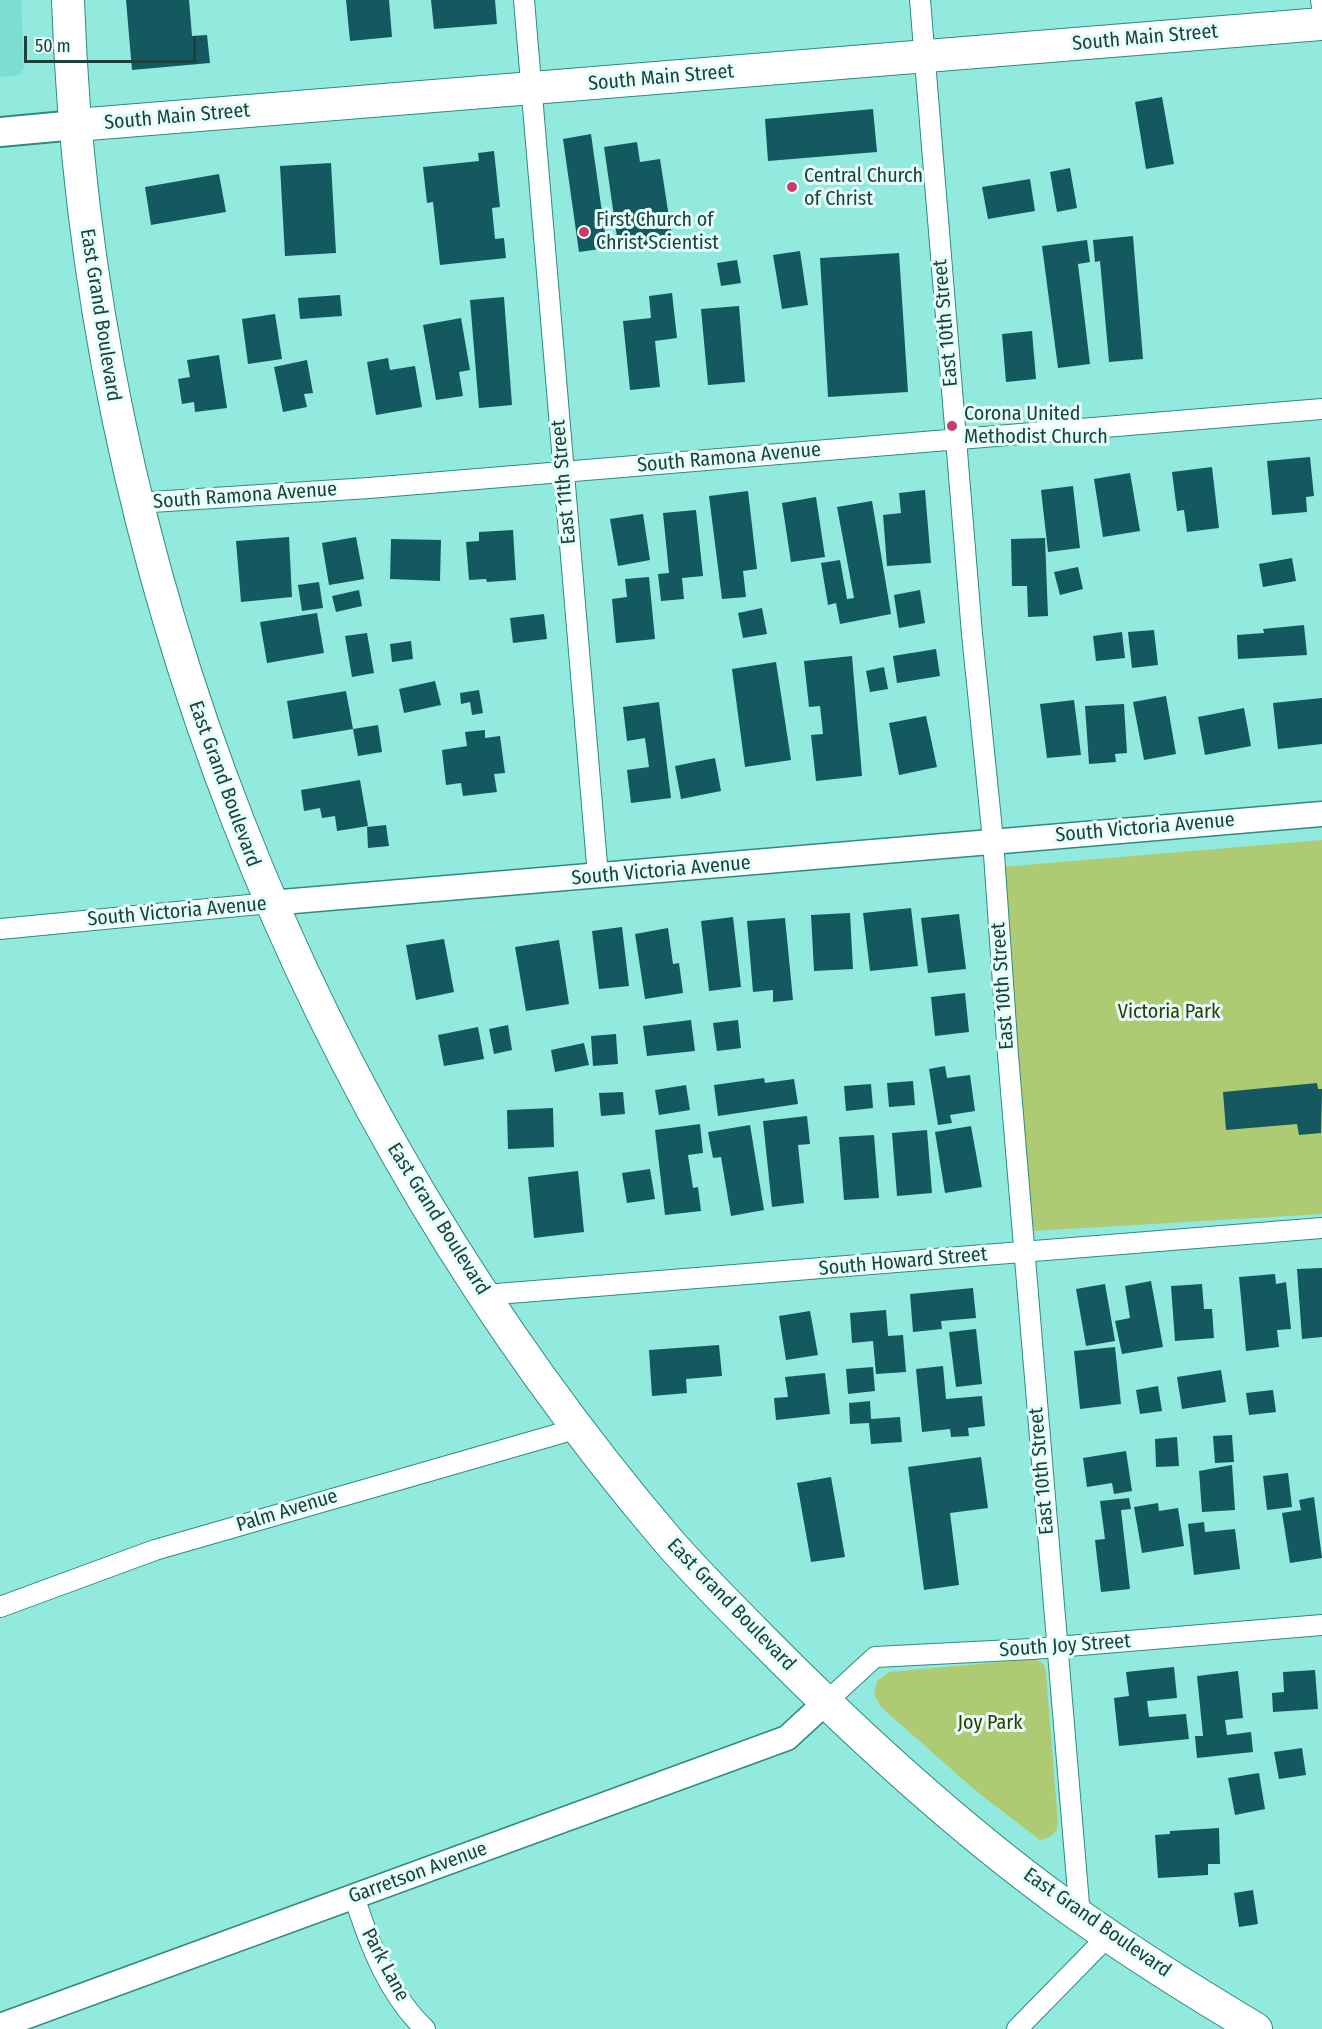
<!DOCTYPE html>
<html>
<head>
<meta charset="utf-8">
<style>
	body { margin:0 }
	#map { position:relative; width:1322px; height:2029px; overflow:hidden; background:#92eade; font-family:"Fira Sans Condensed",sans-serif }
	canvas { display:block }
	.scale { position:absolute; left:24px; top:36px; width:172px; height:27px; box-sizing:border-box; border:3px solid #1d423d; border-top:0; padding-left:8px; font-size:18px; line-height:21px; white-space:nowrap; color:#1d423d; -webkit-text-stroke:4px #e6fefa; paint-order:stroke }
</style>
</head>
<body>
<div id="map">
<canvas width="1322" height="2029"></canvas>
<div class="scale">50 m</div>
</div>
<script>
const c = document.querySelector('canvas').getContext('2d');
c.lineJoin = 'round';
function fillPath(path, color) { c.fillStyle = color; c.fill(path, 'evenodd'); }
function trace(path, color, width, dash) { c.strokeStyle = color; c.lineWidth = width; c.lineCap = dash ? 'butt' : 'round'; c.setLineDash(dash || []); c.stroke(path); }
function label(font, color, halo, rows, align = 'center') {
  c.font = font + ' "Fira Sans Condensed",sans-serif'; c.lineWidth = 6; c.setLineDash([]); c.textBaseline = 'middle'; c.strokeStyle = halo; c.fillStyle = color; for (const [text, x, y, turn = 0] of rows) {
    c.save(); c.translate(x, y); c.rotate((+turn || 0) * Math.PI / 180); c.textAlign = isNaN(turn) ? turn : align; if (halo) c.strokeText(text, 0, 0); c.fillText(text, 0, 0); c.restore();
  }
}
const built = new Path2D(`
	M0,0H21L24,69L19,75L0,77Z`);
const green = new Path2D(`
	M1322,840V1214L1033,1231L1002,867Z
	M1035,1659L1044,1664L1046,1673L1058,1823C1057,1834 1050,1838 1040,1840L976,1791L881,1707L874,1694L877,1681L889,1672Z`);
const building = new Path2D(`
	M126,0H189L192,36L207,35L210,63L132,70Z
	M346,0H389L392,37L350,41Z
	M431,0H495L497,24L434,29Z
	M1162,97L1174,164L1146,169L1135,102Z
	M873,109L877,152L768,161L765,119Z
	M591,134L607,248L579,252L563,139Z
	M637,142L640,162L660,159L673,243L619,251L604,147Z
	M494,151L500,207L492,208L495,239L504,238L506,258L440,265L433,202L427,203L423,167L479,161L478,153Z
	M331,163L336,253L285,256L280,166Z
	M1070,168L1077,208L1057,212L1050,172Z
	M219,174L226,212L151,225L145,187Z
	M1030,179L1035,211L988,219L982,187Z
	M1133,236L1143,359L1109,362L1100,261L1095,262L1093,240Z
	M1087,240L1090,262L1078,264L1090,364L1058,368L1042,246Z
	M800,251L808,305L782,309L773,255Z
	M899,253L908,392L828,397L820,258Z
	M737,260L741,283L721,286L717,263Z
	M672,293L677,338L655,341L660,387L630,390L623,321L651,318L649,296Z
	M340,295L342,316L300,319L298,298Z
	M504,297L512,405L479,408L470,300Z
	M739,306L745,382L708,385L701,309Z
	M275,314L282,359L248,364L242,319Z
	M461,318L470,370L459,372L463,396L436,400L423,325Z
	M1032,331L1036,379L1006,382L1002,334Z
	M219,355L227,408L195,412L194,402L182,404L178,379L190,377L187,360Z
	M388,358L390,370L415,366L422,407L376,415L367,362Z
	M307,360L313,393L304,394L307,407L283,412L274,367Z
	M1310,457L1314,496L1306,497L1307,512L1272,515L1267,461Z
	M1212,467L1219,528L1187,532L1184,510L1177,511L1172,472Z
	M1130,473L1140,531L1103,537L1094,479Z
	M1073,486L1080,548L1048,552L1041,490Z
	M925,490L931,563L887,566L883,515L901,513L899,493Z
	M748,491L757,569L743,571L746,597L722,599L709,496Z
	M816,497L825,557L791,562L782,503Z
	M872,501L891,614L840,624L836,603L828,605L821,563L840,560L847,599L854,598L837,507Z
	M696,510L703,576L682,578L684,599L661,601L658,574L669,573L663,513Z
	M643,514L650,560L618,566L610,519Z
	M513,530L516,580L487,582L486,579L469,580L466,542L479,541V532Z
	M289,537L292,597L241,602L236,541Z
	M356,537L364,579L329,585L322,543Z
	M1045,538L1048,616L1028,617L1027,586H1012L1011,539Z
	M391,539L441,540L440,581L390,579Z
	M1292,558L1296,581L1263,587L1259,564Z
	M1078,567L1083,589L1060,595L1054,572Z
	M649,577L655,639L616,643L612,599L627,597L625,579Z
	M319,582L323,608L302,611L298,585Z
	M359,590L362,606L336,612L332,596Z
	M920,590L925,623L899,628L894,595Z
	M762,608L767,634L743,638L738,613Z
	M317,613L324,653L267,663L260,622Z
	M544,614L547,639L513,643L510,618Z
	M1304,625L1307,655L1238,659L1237,635L1264,633L1263,629Z
	M1154,630L1158,665L1132,668L1128,632Z
	M1122,632L1125,658L1096,661L1093,636Z
	M367,633L374,673L352,677L345,636Z
	M411,641L413,659L392,662L390,644Z
	M936,649L940,676L897,683L893,656Z
	M852,656L862,776L816,781L811,735L823,734L820,706L809,707L804,661Z
	M776,662L791,760L745,767L732,669Z
	M884,667L888,689L870,692L866,671Z
	M435,681L441,705L404,713L399,689Z
	M479,690L483,713L472,715L470,702L461,704L460,693Z
	M346,691L353,729L378,725L382,752L358,756L353,729L293,739L287,701Z
	M1166,696L1176,754L1144,760L1133,702Z
	M1322,698V744L1278,749L1273,703Z
	M1074,700L1081,755L1047,758L1040,704Z
	M659,702L671,798L631,803L627,770L649,767L645,738L627,741L623,707Z
	M1124,704L1127,753L1115,754L1116,762L1089,764L1085,706Z
	M1244,708L1251,746L1205,755L1198,717Z
	M926,716L937,767L899,775L889,723Z
	M485,730V738L500,736L505,773L494,774L497,792L463,796L461,783L446,785L442,750L467,746L465,732Z
	M715,758L721,791L681,799L675,766Z
	M360,780L368,826L337,831L335,816L322,818L320,808L304,811L301,790Z
	M386,825L389,846L368,848L367,827Z
	M911,908L918,966L870,971L863,913Z
	M850,913L853,969L814,971L811,915Z
	M959,914L966,969L928,973L921,918Z
	M733,917L741,987L709,991L701,921Z
	M785,918L793,1000L773,1002V990L753,992L747,921Z
	M622,927L629,986L599,989L592,931Z
	M668,928L673,964L679,963L683,993L645,999L635,934Z
	M444,939L454,992L416,1000L406,945Z
	M559,940L569,1004L526,1011L515,947Z
	M965,993L969,1032L935,1036L931,997Z
	M691,1020L695,1051L647,1056L643,1026Z
	M738,1020L741,1048L717,1051L713,1023Z
	M508,1025L512,1050L494,1054L489,1029Z
	M478,1027L484,1059L444,1066L438,1035Z
	M616,1034L618,1064L593,1066L591,1036Z
	M584,1043L589,1065L555,1072L551,1050Z
	M945,1066L947,1078L970,1075L975,1111L950,1115L952,1123L938,1125L929,1069Z
	M764,1078L765,1083L794,1079L798,1104L718,1116L714,1085Z
	M913,1081L915,1105L889,1107L887,1083Z
	M1317,1083L1318,1089H1322L1321,1133L1299,1135L1297,1124L1226,1130L1223,1092Z
	M871,1084L873,1108L846,1111L844,1086Z
	M686,1085L690,1110L659,1115L655,1090Z
	M623,1092L625,1114L601,1116L599,1093Z
	M553,1108L554,1147L508,1149L507,1110Z
	M807,1116L810,1144L798,1145L804,1203L772,1207L763,1121Z
	M700,1124L703,1153L688,1155L693,1188L698,1187L701,1211L665,1215L655,1130Z
	M750,1125L764,1210L731,1216L721,1157L713,1158L708,1132Z
	M971,1126L982,1187L945,1193L935,1132Z
	M927,1130L932,1193L897,1196L892,1133Z
	M874,1135L879,1198L844,1200L839,1137Z
	M650,1169L655,1199L627,1203L622,1173Z
	M578,1171L584,1232L534,1238L528,1177Z
	M1322,1268V1337L1302,1339L1297,1269Z
	M1275,1274L1276,1284L1286,1282L1291,1329L1277,1330L1279,1347L1246,1351L1239,1277Z
	M1151,1281L1163,1347L1122,1354L1115,1321L1130,1318L1125,1286Z
	M1105,1284L1115,1341L1086,1346L1076,1289Z
	M1202,1284L1204,1309H1212L1214,1338L1175,1341L1171,1286Z
	M973,1288L976,1318L941,1321L942,1329L913,1332L910,1294Z
	M886,1310L888,1336L903,1335L906,1372L876,1374L873,1341L852,1343L850,1313Z
	M810,1311L818,1355L786,1360L779,1316Z
	M976,1329L982,1384L956,1387L949,1332Z
	M719,1345L722,1376L686,1379L687,1393L652,1396L649,1350Z
	M1115,1347L1121,1404L1080,1409L1074,1351Z
	M943,1366L946,1399L982,1396L985,1426L968,1428L969,1436L951,1437L950,1429L922,1432L916,1369Z
	M873,1367L875,1391L848,1394L846,1369Z
	M1221,1370L1226,1402L1182,1409L1177,1377Z
	M825,1373L830,1414L776,1420L774,1398L788,1397L785,1377Z
	M1158,1386L1162,1411L1140,1414L1136,1390Z
	M1273,1390L1276,1412L1249,1415L1246,1393Z
	M870,1401L871,1419L900,1417L902,1442L871,1444L869,1423L850,1424L849,1403Z
	M1232,1435L1234,1462L1215,1463L1213,1436Z
	M1177,1437L1179,1466L1156,1467L1155,1439Z
	M1126,1451L1132,1491L1114,1494L1112,1483L1087,1487L1083,1458Z
	M981,1457L988,1508L950,1513L959,1585L924,1590L908,1467Z
	M1232,1465L1235,1510L1202,1512L1199,1471Z
	M1288,1473L1292,1507L1267,1510L1263,1476Z
	M831,1477L845,1557L811,1562L797,1483Z
	M1314,1497L1322,1558L1290,1563L1282,1513L1301,1510L1299,1500Z
	M1129,1498L1131,1509L1121,1510L1130,1589L1101,1592L1095,1540L1105,1539L1100,1501Z
	M1158,1503L1159,1511L1178,1508L1184,1546L1142,1553L1134,1507Z
	M1204,1522L1205,1532L1235,1529L1240,1569L1194,1575L1188,1524Z
	M1174,1667L1177,1698L1147,1701L1149,1717L1186,1714L1189,1739L1119,1746L1114,1698L1129,1696L1126,1672Z
	M1315,1670L1318,1709L1273,1712L1272,1693L1284,1692L1283,1672Z
	M1238,1671L1243,1718L1225,1720L1227,1735L1251,1732L1253,1752L1197,1758L1195,1736H1203L1197,1676Z
	M1302,1748L1306,1775L1279,1779L1274,1752Z
	M1259,1773L1265,1809L1235,1815L1228,1778Z
	M1219,1828L1220,1864H1208V1875L1158,1878L1155,1835L1170,1834V1831Z
	M1253,1890L1258,1924L1239,1927L1234,1893Z`);
const minor = new Path2D(`
	M524,0L598,876
	M920,0L972,634L993,840L1008,1055L1080,1916
	M1321,0L1322,7
	M136,503L369,488L1322,409
	M0,929L270,903
	M484,1295L1322,1228
	M0,1607L155,1550L579,1428
	M826,1702L875,1657L1032,1649L1322,1625
	M354,1896C369,1943 388,1994 425,2029
	M1017,2029L1109,1935`);
const tertiary = new Path2D(`
	M270,903L1322,814
	M0,2026L787,1738L826,1702`);
const secondary = new Path2D(`
	M0,132L76,125`);
const primary = new Path2D(`
	M68,0C87,565 303,1113 670,1543C700,1577 732,1609 764,1641C854,1732 957,1826 1059,1901C1122,1947 1189,1989 1256,2029
	M76,125L1322,24`);
const markers = [
	[792,187,6,"#c93c6c"],
	[584,232,6,"#c93c6c"],
	[952,426,6,"#c93c6c"]
];
const streetNames = [
	["South Main Street",1145,38,-5],
	["South Main Street",661,78,-5],
	["South Main Street",177,117,-5],
	["East Grand Boulevard",100,315,81],
	["East 10th Street",946,323,-95],
	["South Ramona Avenue",729,458,-5],
	["East 11th Street",564,482,-95],
	["South Ramona Avenue",245,496,-4],
	["East Grand Boulevard",224,784,70],
	["South Victoria Avenue",1145,828,-5],
	["South Victoria Avenue",661,871,-5],
	["South Victoria Avenue",177,912,-5],
	["East 10th Street",1003,986,-94],
	["East Grand Boulevard",438,1219,58],
	["South Howard Street",903,1262,-5],
	["East 10th Street",1042,1471,-95],
	["Palm Avenue",287,1511,-17],
	["East Grand Boulevard",731,1605,46],
	["South Joy Street",1065,1646,-4],
	["Garretson Avenue",418,1873,-20],
	["East Grand Boulevard",1097,1923,35],
	["Park Lane",385,1965,62]
];
const poiNames = [
	["Central Church",804,176],
	["of Christ",804,199],
	["First Church of",596,220],
	["Christ Scientist",596,243],
	["Corona United",964,414],
	["Methodist Church",964,437]
];
const parkNames = [
	["Victoria Park",1169,1012],
	["Joy Park",990,1723]
];
fillPath(built, '#7cded1');
fillPath(green, '#aecb73');
fillPath(building, '#13595f');
trace(minor, '#2f8b80', 22);
trace(tertiary, '#2f8b80', 27);
trace(secondary, '#2f8b80', 32);
trace(primary, '#2f8b80', 34);
trace(minor, '#fff', 20);
trace(tertiary, '#fff', 24);
trace(secondary, '#fff', 28);
trace(primary, '#fff', 32);
for (const [x, y, r, color] of markers) { const dot = new Path2D(); dot.arc(x, y, r, 0, 2 * Math.PI); c.fillStyle = color; c.fill(dot); trace(dot, '#e6fefa', 2); }
label('20px', '#1d423d', '#e6fefa', streetNames);
label('20px', '#1d423d', '#e6fefa', poiNames, 'left');
label('20px', '#2c3b04', '#e6fefa', parkNames);
</script>
</body>
</html>
